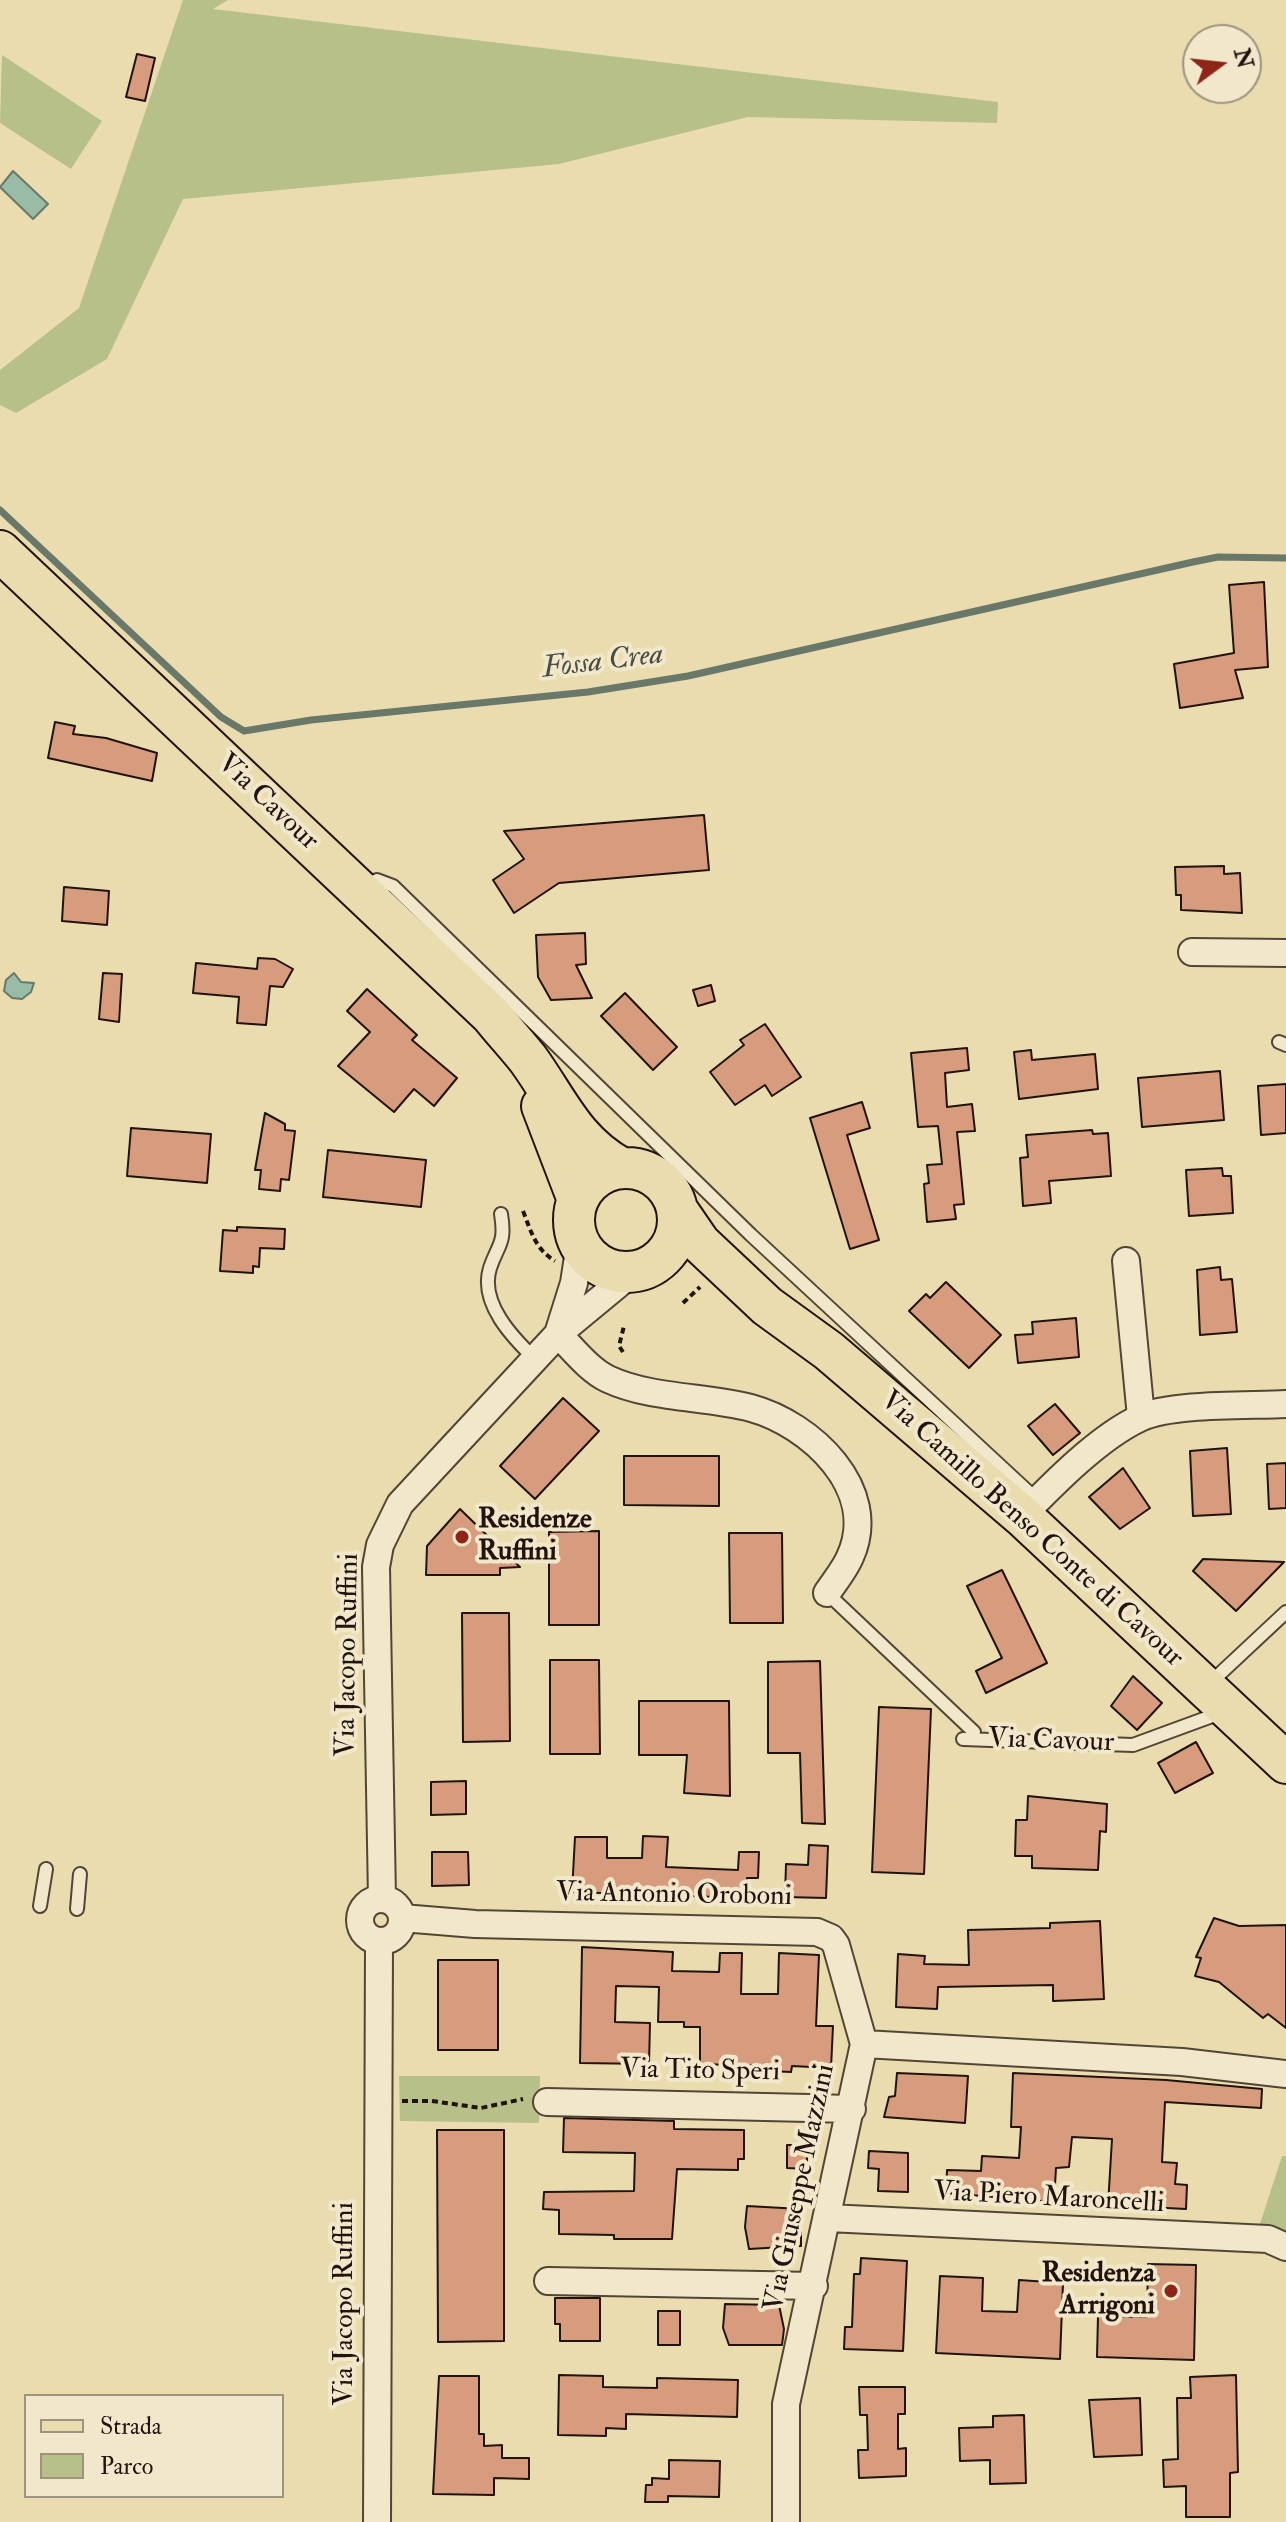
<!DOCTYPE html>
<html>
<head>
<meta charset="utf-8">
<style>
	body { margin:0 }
	#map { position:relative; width:1286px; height:2522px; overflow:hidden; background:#eadcaf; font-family:"IM FELL Double Pica",serif }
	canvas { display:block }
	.legend { position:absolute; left:24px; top:2394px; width:260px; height:104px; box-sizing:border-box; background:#f1e8cb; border:2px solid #9e937f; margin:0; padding:10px 14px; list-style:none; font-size:24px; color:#21130e }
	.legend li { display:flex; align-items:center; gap:16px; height:40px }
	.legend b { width:40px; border:2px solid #9e937f }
	.north { position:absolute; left:1182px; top:24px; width:80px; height:80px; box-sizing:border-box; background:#f1e8cb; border:2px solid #9e937f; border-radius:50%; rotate:75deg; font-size:22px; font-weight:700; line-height:32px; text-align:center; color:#21130e }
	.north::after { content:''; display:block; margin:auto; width:28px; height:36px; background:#8f2418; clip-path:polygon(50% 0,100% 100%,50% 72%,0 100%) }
</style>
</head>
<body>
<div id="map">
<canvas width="1286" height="2522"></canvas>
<ul class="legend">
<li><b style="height:10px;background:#eadcaf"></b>Strada</li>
<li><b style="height:22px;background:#b8c08a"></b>Parco</li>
</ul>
<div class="north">N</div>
</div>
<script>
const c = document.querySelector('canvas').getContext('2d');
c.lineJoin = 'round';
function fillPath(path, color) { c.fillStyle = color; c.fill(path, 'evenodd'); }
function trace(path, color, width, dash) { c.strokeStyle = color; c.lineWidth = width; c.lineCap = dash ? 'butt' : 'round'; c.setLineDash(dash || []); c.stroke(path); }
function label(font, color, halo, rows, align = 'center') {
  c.font = font + ' "IM FELL Double Pica",serif'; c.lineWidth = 8; c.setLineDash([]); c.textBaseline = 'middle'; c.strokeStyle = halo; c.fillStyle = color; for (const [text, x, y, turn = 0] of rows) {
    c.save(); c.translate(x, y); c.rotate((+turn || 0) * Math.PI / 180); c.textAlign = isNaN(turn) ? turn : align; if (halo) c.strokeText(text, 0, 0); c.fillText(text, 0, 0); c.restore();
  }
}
const green = new Path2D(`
	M183,0H228L213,9L998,102L997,123L748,117L559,164L183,199L107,359L16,413L0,405V370L79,308Z
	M2,55L102,121L71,169L0,123Z
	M399,2076H540L539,2123L400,2121Z
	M1282,2156H1286V2233L1259,2227Z`);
const water = new Path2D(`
	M13,171L48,204L33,219L0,187Z
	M14,973L21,982L34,983L31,992L22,999L12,998L4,991L6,980Z`);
const stream = new Path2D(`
	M0,510L221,717L244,731L311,720L588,692L688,676L1193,562L1218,557L1286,558`);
const building = new Path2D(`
	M137,54L155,58L145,101L126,97Z
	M1264,582L1268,667L1235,670L1243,698L1180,708L1174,664L1234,653L1229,585Z
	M55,722L75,726L73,734L106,738L157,753L152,781L48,758Z
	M704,815L709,870L559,883L514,913L493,880L524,859L504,831Z
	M1224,866V874L1240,873L1242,913L1181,910V895H1176L1175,867Z
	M64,887L109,891L107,925L62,921Z
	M585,933L586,964L576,965L592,998L551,1000L538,977L536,935Z
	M258,958L275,959L293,969L283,987L270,986L266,1025L237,1023L239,997L193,993L196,963L257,969Z
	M103,973L122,974L119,1022L99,1019Z
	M711,985L715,1001L698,1006L693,990Z
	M367,989L417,1035L412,1040L457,1078L434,1106L414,1089L394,1112L338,1066L370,1032L347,1011Z
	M625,993L677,1047L653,1070L601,1016Z
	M765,1024L801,1077L772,1096L765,1085L735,1105L710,1072L744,1045L740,1040Z
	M967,1048L969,1070L945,1073L947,1107L972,1104L975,1131L957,1132L964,1204L954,1205L956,1219L927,1222L924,1184L929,1183L927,1165L942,1164L938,1126L918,1127L911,1053Z
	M1031,1050L1032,1060L1095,1054L1098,1089L1019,1099L1014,1052Z
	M1220,1071L1224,1120L1142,1127L1138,1078Z
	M1286,1084V1133L1261,1135L1258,1086Z
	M862,1102L870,1128L847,1135L879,1240L850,1249L810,1118Z
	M265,1113L285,1124V1130L295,1131L289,1180L281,1179L280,1191L259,1189L261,1170H255Z
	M131,1128L211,1134L207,1183L127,1176Z
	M1092,1130L1093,1134L1108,1133L1111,1176L1049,1181L1051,1203L1023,1206L1020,1158L1028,1157L1026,1135Z
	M328,1150L426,1160L421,1207L323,1197Z
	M1222,1168L1223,1176H1231L1233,1213L1189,1216L1186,1170Z
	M237,1227L285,1229L284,1249L260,1248L259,1267L253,1266V1273L220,1271L223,1230L237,1231Z
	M1220,1267L1221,1280L1232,1279L1237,1332L1200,1335L1197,1270Z
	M946,1282L1001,1335L969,1368L909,1311L926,1294L930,1298Z
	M1076,1318L1079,1357L1018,1363L1015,1335L1033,1334L1032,1322Z
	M563,1398L599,1431L535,1499L500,1466Z
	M1055,1404L1080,1433L1053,1455L1028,1426Z
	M1227,1448L1231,1514L1193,1516L1190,1451Z
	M624,1456H719V1506L624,1505Z
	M1286,1463V1508L1269,1509L1267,1464Z
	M1123,1468L1150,1508L1120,1529L1089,1497Z
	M460,1509L500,1548L520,1567L500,1568V1575H426L427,1546Z
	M599,1531V1625H549V1532Z
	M729,1533H782L783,1623H730Z
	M1203,1559L1284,1562L1236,1611L1193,1571Z
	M1002,1570L1047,1663L986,1693L976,1671L1002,1658L967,1586Z
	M462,1613H509L510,1741L463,1742Z
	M550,1660H599L600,1754H550Z
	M820,1661L825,1824L802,1823L800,1753H768V1662Z
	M1133,1676L1162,1703L1137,1730L1111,1706Z
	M639,1701H729L730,1796L684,1793L687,1755H639Z
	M879,1707L931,1709L924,1874L872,1872Z
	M1196,1742L1213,1773L1175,1793L1158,1763Z
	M466,1781V1814L431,1815V1782Z
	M1028,1796L1107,1804L1106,1832L1100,1831L1098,1870L1032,1868V1856H1015L1016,1820H1027Z
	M643,1836L668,1837L666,1867L738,1870L739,1852H759L758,1878H747L746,1898L572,1892L575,1837H607V1858H642Z
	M809,1845L828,1846L826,1898L785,1897L786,1864L808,1865Z
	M432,1852H468L469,1885L432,1886Z
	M1214,1918L1239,1926L1286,1925V2028L1268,2014L1263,2018L1219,1982L1195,1976L1201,1958L1196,1957Z
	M1100,1921L1104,1999L1053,2001V1985L938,1987L937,2009L896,2007L898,1954L925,1956L924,1964L969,1965L968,1930L1050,1928V1923Z
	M582,1947L673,1952L672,1971L719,1972L720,1953H742L741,1994H778L779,1953L819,1955L816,2026H833L831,2068L792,2066L791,2072L770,2071V2066L700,2064V2027H684V2022H658L659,1987L616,1986L615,2022L650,2023L649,2064L580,2063Z
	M438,1960H498V2050H438Z
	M897,2073L968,2076L965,2123L884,2117L889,2097L895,2096Z
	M1013,2073L1166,2080L1262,2089L1261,2108L1165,2102L1162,2162L1177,2163L1175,2184L1187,2185L1186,2209L1108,2205L1112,2139L1072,2137L1069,2167L1056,2168L1054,2202L946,2193L947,2170L981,2171L982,2156L1019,2158L1021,2127H1011Z
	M564,2118L674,2121V2129L744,2130V2159H738V2170L677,2169L672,2239H614V2235L559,2234V2210L543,2209L544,2192L634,2191L635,2153L563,2152Z
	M437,2130H504V2341L438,2342Z
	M787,2145H807V2169L787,2168Z
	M869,2151L908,2153V2192L878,2191L879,2169L868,2168Z
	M747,2206L801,2209V2246L749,2249L745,2227Z
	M861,2258L907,2261L903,2351L844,2349L845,2327H852L854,2274H860Z
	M1148,2264L1196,2265L1194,2360L1097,2357L1098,2316L1147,2317Z
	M940,2276L983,2278L982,2311L1017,2312L1019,2280L1063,2283L1060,2359L936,2353Z
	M555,2298H600V2341H560V2324H555Z
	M725,2304L779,2305L784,2329L782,2345H729L723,2328Z
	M658,2311H680V2345H658Z
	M559,2375L603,2376V2387L657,2388V2378L738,2380L737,2417L626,2414V2429L606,2428V2436L558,2435Z
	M1236,2375L1238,2472L1230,2473V2517H1186V2486L1164,2487L1163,2460L1178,2459L1177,2398H1191L1190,2377Z
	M439,2376H479V2434H484V2446L502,2445V2458H529V2479L494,2478V2495L433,2494Z
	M859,2387H905V2414H898V2449L906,2448V2476L859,2478L858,2450H868L867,2415H860Z
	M1140,2398L1142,2455L1094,2457L1089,2400Z
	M1024,2415L1026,2483L990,2484V2460L960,2461L959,2428L993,2427V2416Z
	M669,2460L720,2461L719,2497L668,2496V2502H645L646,2485H652V2478L669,2479Z`);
const path = new Path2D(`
	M523,1211C531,1231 535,1249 555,1261
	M683,1303L700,1287
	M623,1352L619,1346L624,1326
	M402,2101H432L481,2108L523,2099`);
const service = new Path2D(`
	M365,886L377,880L393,886L751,1235L1037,1500
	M1279,1042L1286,1045
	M501,1214C506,1244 498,1244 490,1268C479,1303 513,1338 536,1360
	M827,1593L974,1732
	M1209,1684L1286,1612
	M963,1739L1133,1745L1212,1716L1218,1708
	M40,1906L46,1869
	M77,1909L80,1874`);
const minor = new Path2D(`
	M1192,952L1286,953
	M1126,1261L1141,1417
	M558,1334C573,1349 589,1370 608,1379C651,1399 705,1396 751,1408C810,1424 881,1489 850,1557C845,1569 835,1581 827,1593
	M558,1334L574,1283L580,1244
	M1022,1516C1053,1484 1099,1437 1140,1418C1171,1403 1249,1406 1286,1404
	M382,1898L376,1567L380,1545L400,1504L558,1334L633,1272
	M360 1920a21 21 0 1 1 42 0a21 21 0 1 1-42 0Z
	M402,1918L475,1924L817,1932L831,1938L836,1945L864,2044
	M547,2102L852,2109
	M828,2218L1268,2239L1286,2247
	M548,2281L814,2286
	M377,2522L379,1942
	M786,2522V2404L864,2044L1182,2062L1286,2074`);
const primary = new Path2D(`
	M0,551L491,1015C503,1030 516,1044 528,1059C559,1102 573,1141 621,1168
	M542,1106L578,1200
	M574 1220a52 52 0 1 1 104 0a52 52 0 1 1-104 0Z
	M678,1211L700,1243L767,1306L829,1351L1022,1516L1286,1763`);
const markers = [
	[462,1537,8,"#8f2418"],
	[1171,2291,8,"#8f2418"]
];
const streetNames = [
	["Via Cavour",267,803,43],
	["Via Camillo Benso Conte di Cavour",1031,1530,42],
	["Via Jacopo Ruffini",349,1655,-89],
	["Via Cavour",1051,1742,2],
	["Via Antonio Oroboni",674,1896,1],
	["Via Tito Speri",700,2072,1],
	["Via Giuseppe Mazzini",801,2188,-78],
	["Via Piero Maroncelli",1049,2199,3],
	["Via Jacopo Ruffini",346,2304,-90]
];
const poiNames = [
	["Residenze",478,1521],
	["Ruffini",478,1553],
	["Residenza",1155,2275,"right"],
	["Arrigoni",1155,2307,"right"]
];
const waterNames = [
	["Fossa Crea",603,663,-7]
];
fillPath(green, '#b8c08a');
fillPath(water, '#99bca6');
trace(water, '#697869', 2);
trace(stream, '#697869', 7);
fillPath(building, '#d69c7d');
trace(building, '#21130e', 2);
trace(service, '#534536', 16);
trace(minor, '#534536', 30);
trace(primary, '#21130e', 44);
trace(path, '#21130e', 4, [6, 4]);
trace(service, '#f1e8cb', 12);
trace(minor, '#f1e8cb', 26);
trace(primary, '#eadcaf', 40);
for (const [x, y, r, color] of markers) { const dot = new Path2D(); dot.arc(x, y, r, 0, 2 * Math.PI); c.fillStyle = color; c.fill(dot); trace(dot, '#f1e8cb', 3); }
label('28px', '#21130e', '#f1e8cb', streetNames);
label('bold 28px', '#21130e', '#f1e8cb', poiNames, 'left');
label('italic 30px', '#4b4e43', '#f1e8cb', waterNames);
</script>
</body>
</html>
